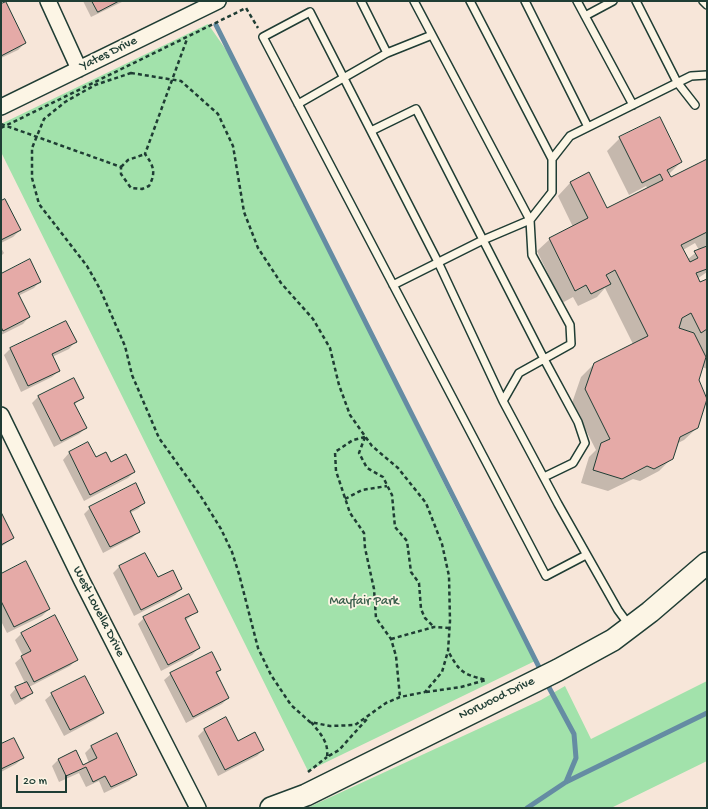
<!DOCTYPE html>
<html>
<head>
<meta charset="utf-8">
<style>
	body { margin:0 }
	#map { position:relative; width:708px; height:809px; overflow:hidden; background:#f7e6d9; font-family:"Gochi Hand",sans-serif }
	canvas { display:block }
	.frame { position:absolute; inset:0; border:2px solid #1f3d34; pointer-events:none }
	.scale { position:absolute; left:16px; top:775px; width:51px; height:18px; box-sizing:border-box; border:2px solid #1f3d34; border-top:0; padding-left:5px; font-size:12px; line-height:14px; white-space:nowrap; color:#1f3d34; -webkit-text-stroke:3px #fcf5e5; paint-order:stroke }
</style>
</head>
<body>
<div id="map">
<canvas width="708" height="809"></canvas>
<div class="frame"></div>
<div class="scale">20 m</div>
</div>
<script>
const c = document.querySelector('canvas').getContext('2d');
c.lineJoin = 'round';
function fillPath(path, color) { c.fillStyle = color; c.fill(path, 'evenodd'); }
function trace(path, color, width, dash) { c.strokeStyle = color; c.lineWidth = width; c.lineCap = dash ? 'butt' : 'round'; c.setLineDash(dash || []); c.stroke(path); }
function label(font, color, halo, rows, align = 'center') {
  c.font = font + ' "Gochi Hand",sans-serif'; c.lineWidth = 3.5; c.setLineDash([]); c.textBaseline = 'middle'; c.strokeStyle = halo; c.fillStyle = color; for (const [text, x, y, turn = 0] of rows) {
    c.save(); c.translate(x, y); c.rotate((+turn || 0) * Math.PI / 180); c.textAlign = isNaN(turn) ? turn : align; if (halo) c.strokeText(text, 0, 0); c.fillText(text, 0, 0); c.restore();
  }
}
const green = new Path2D(`
	M208,24L236,64L457,510L535,661L308,771L1,152V124Z
	M707,681V761L611,808H307L541,700L565,686L591,739Z`);
const shadow = new Path2D(`
	M83,1H124L91,17Z
	M1,5L25,43L18,50L1,58Z
	M620,138L681,162L668,175L670,179L707,160V272L697,279L700,284L707,280V369L702,367L698,380V427L684,440L676,444L672,458L659,471L640,481L633,479L608,491L581,483L589,457L596,450L572,403L581,377L594,364L633,344L605,288L597,297L578,306L573,297L562,303L537,251L550,239L573,227L558,196L570,183L607,209L648,189L646,186L629,195L607,151ZM695,243L699,250L688,259L683,250Z
	M1,203L20,230L13,237L1,243Z
	M1,248L4,253L1,256Z
	M1,275L40,281L34,288L18,296L29,317L23,324L1,335Z
	M75,342L69,349L52,357L59,371L52,377L21,392L4,355L10,349Z
	M38,397H83L74,405L86,428L79,434L54,447L32,403Z
	M88,444L95,459L134,472L128,478L84,501L63,460L69,453Z
	M144,503L138,509L130,513L139,531L132,538L103,553L84,514L90,508Z
	M1,515L13,538L1,547Z
	M145,554L157,579L181,589L175,595L134,616L113,573L119,567Z
	M1,575L49,609L42,616L7,633L1,621Z
	M196,612L185,621L199,648L192,655L161,671L138,624L144,618Z
	M22,633L76,660L70,666L29,687L31,693L25,699L15,705L10,695L16,688L25,683L15,663L23,656L15,640Z
	M220,670L216,674L228,698L222,704L186,723L164,680L171,674Z
	M52,694L103,713L96,719L64,736L45,700Z
	M204,730L238,742L263,750L257,756L218,776L198,736Z
	M1,745L23,758L16,764L1,772Z
	M91,747L136,775L129,781L104,793L99,781L86,787L79,773L59,782L52,766L58,760L82,766L89,763L85,753Z`);
const stream = new Path2D(`
	M216,25L542,673
	M546,682L574,734L576,758L566,782
	M527,808L566,782L707,713`);
const building = new Path2D(`
	M92,1H119L98,12Z
	M6,2L26,43L1,56V4Z
	M660,117L682,162L667,170L671,177L707,159V232L681,245L690,262L698,258L694,251L707,246V269L696,273L700,282L707,279V329L701,333L691,313L682,318L679,328L694,333L706,357L699,380L707,399L698,428L680,437L673,459L654,469L647,466L622,479L593,470L601,443L610,439L585,389L594,363L648,336L615,270L606,275L611,284L591,294L586,285L575,291L549,238L588,218L570,182L589,172L607,208L663,180L660,174L642,183L619,137Z
	M5,199L21,230L1,240V201Z
	M30,259L41,282L18,293L30,317L3,331L1,327V274Z
	M66,321L77,342L52,354L60,371L28,386L10,348Z
	M74,378L84,398L74,403L87,428L61,441L38,396Z
	M88,442L96,457L106,452L111,462L126,454L135,472L90,495L69,452Z
	M136,483L145,503L130,511L140,532L110,547L89,507Z
	M1,512L14,538L1,545Z
	M145,553L158,577L173,570L182,589L141,610L119,566Z
	M26,561L50,609L14,627L1,601V574Z
	M189,594L198,612L185,618L200,648L168,665L143,617Z
	M55,615L78,660L34,682L21,656L31,651L21,633Z
	M212,652L221,670L216,672L229,698L193,717L170,673Z
	M85,676L104,713L70,730L51,693Z
	M27,682L33,693L21,699L15,687Z
	M226,717L238,741L255,732L264,750L225,770L204,729Z
	M117,733L137,775L111,787L105,776L93,782L86,767L66,776L58,759L76,750L83,765L97,758L91,746Z
	M14,738L24,758L1,769V744Z`);
const path = new Path2D(`
	M131,73L181,81L218,114L233,146L244,212L258,248L281,283L313,319L330,348L339,385L350,415L372,446L398,468L426,503L442,544L449,576L450,621L448,651L442,672L425,692L400,697L386,703L355,725L330,726L310,722L291,705L271,675L258,648L239,574L232,552L221,529L200,495L159,438L132,375L125,346L100,289L87,266L39,204L32,178V148L44,119L65,102L95,85Z
	M1,124L121,167V174L131,188L142,189L149,186C156,173 154,166 145,154L187,39
	M1,128L246,8L258,28
	M121,167L128,160L145,154
	M365,437L353,440L335,452L336,471L350,513L364,533L365,548L374,589L376,618L391,639L396,656L400,697
	M365,437L359,453L367,468L383,477L392,495L395,527L407,541L411,572L419,583L421,609L425,618L434,627
	M345,499L362,490L387,486
	M391,639L434,627L449,628
	M426,692L461,687L486,680C462,674 460,672 448,651
	M311,722C320,733 329,742 327,757L339,750L367,719
	M308,772L327,757`);
const lane = new Path2D(`
	M361,1L387,53
	M470,1L552,159
	M525,1L588,127
	M577,1L633,105
	M636,1L677,82L695,105
	M703,1L707,5
	M585,16L613,1
	M298,104L387,53L432,35
	M371,131L416,109L544,359L578,422L585,443L573,463L544,477
	M393,285L483,240L530,220L414,1
	M503,401L438,262L310,12L263,37L546,576L586,555
	M629,625L618,610L558,504L503,401L519,373L571,344L570,325L532,255L530,220L552,192V159L570,136L691,76L707,75`);
const street = new Path2D(`
	M48,1L79,69
	M1,107L218,1
	M1,415L82,581L198,808`);
const secondary = new Path2D(`
	M271,808L306,795L558,670L613,640L650,612L707,563`);
const streetNames = [
	["Yates Drive",109,54,-26],
	["West Louella Drive",98,612,63],
	["Norwood Drive",497,699,-26]
];
const parkNames = [
	["Mayfair Park",364,602]
];
fillPath(green, '#a2e2ab');
fillPath(shadow, '#0003');
trace(stream, '#658ca3', 5);
fillPath(building, '#e5aaa7');
trace(building, '#1f3d34', 1);
trace(lane, '#1f3d34', 10);
trace(street, '#1f3d34', 18);
trace(secondary, '#1f3d34', 24);
trace(path, '#1f3d34', 2.5, [4, 3]);
trace(lane, '#fcf5e5', 7);
trace(street, '#fcf5e5', 15);
trace(secondary, '#fcf5e5', 21);
label('13px', '#1f3d34', '#fcf5e5', streetNames);
label('13px', '#395e4c', '#fcf5e5', parkNames);
</script>
</body>
</html>
